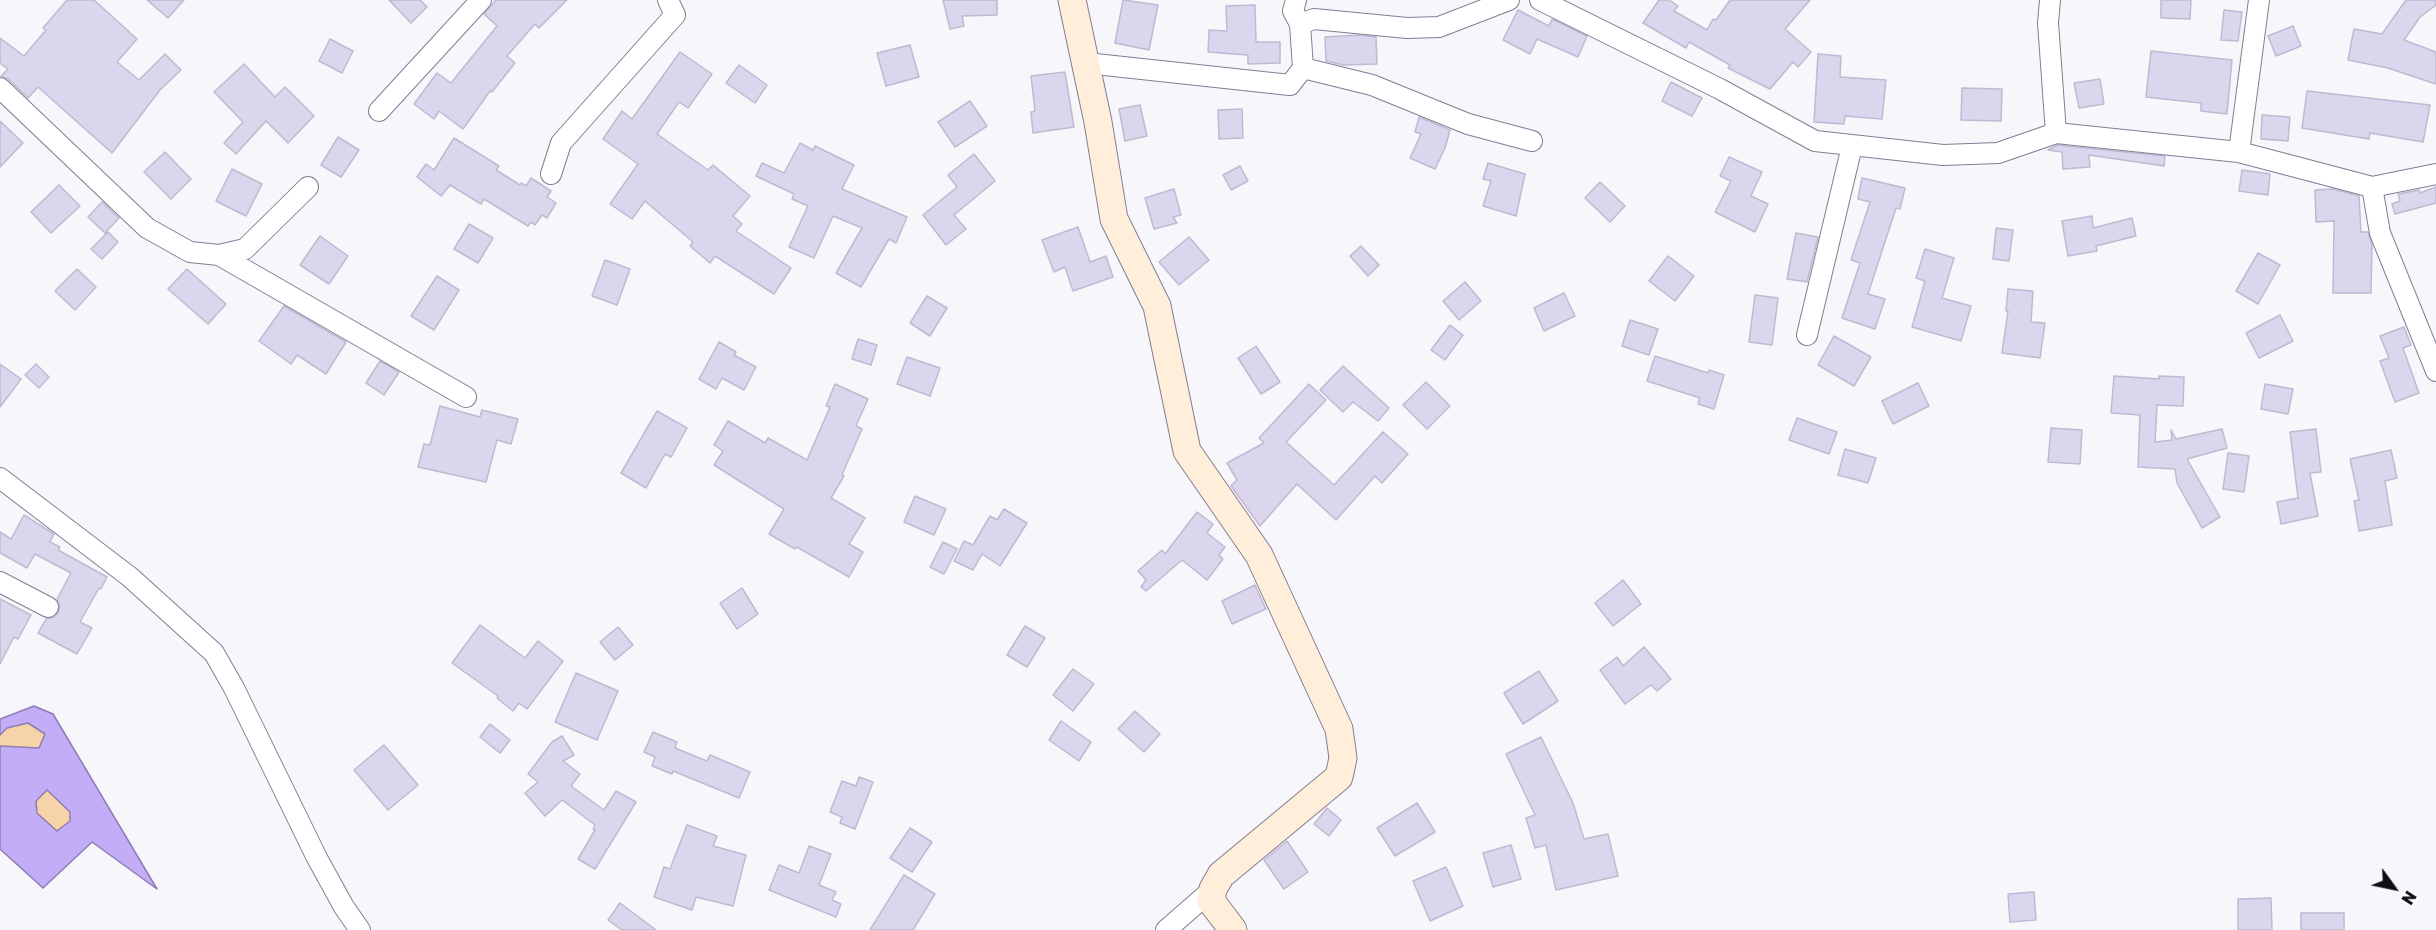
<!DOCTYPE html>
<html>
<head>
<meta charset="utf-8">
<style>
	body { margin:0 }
	#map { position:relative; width:2436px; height:930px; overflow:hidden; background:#f7f6fb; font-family:"Golos Text",sans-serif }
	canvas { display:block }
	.north { position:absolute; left:2364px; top:858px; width:60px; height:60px; -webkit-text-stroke:4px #fff; paint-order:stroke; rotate:123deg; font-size:16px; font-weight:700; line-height:24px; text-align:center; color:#100e17 }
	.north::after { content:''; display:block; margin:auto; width:21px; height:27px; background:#100e17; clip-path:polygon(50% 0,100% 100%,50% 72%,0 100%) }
</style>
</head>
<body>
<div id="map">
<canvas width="2436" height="930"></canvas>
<div class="north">N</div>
</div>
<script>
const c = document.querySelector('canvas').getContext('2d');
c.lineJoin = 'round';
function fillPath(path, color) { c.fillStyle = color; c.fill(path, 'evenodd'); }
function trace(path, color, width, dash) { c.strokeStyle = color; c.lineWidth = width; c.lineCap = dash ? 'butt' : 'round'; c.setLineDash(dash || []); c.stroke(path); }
const green = new Path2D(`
	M28,723L45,734L39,748L0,746V735L7,728Z
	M47,790L70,812V821L57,832L37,813L36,801Z`);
const water = new Path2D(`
	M34,706L53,714L157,889L92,842L43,888L0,849V746L39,748L45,734L28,723L7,728L0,735V719ZM47,790L70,812V821L57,831L37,813L36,801Z`);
const building = new Path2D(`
	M67,0H94L137,39L117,62L139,80L165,54L181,70L160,90L112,153L38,87L28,98L8,79L1,76L8,69L0,63V38L24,56L46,30L43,28Z
	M147,0H184L168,18Z
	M389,0H420L427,7L411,23Z
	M496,0H567L539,28L535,24L507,56L515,63L492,92L490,91L463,129L439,111L434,119L414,104L437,73L451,83L497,26L484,14Z
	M943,0H997V15L962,16L964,26L950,29Z
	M1123,0L1158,5L1149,50L1115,43Z
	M1659,0H1669L1678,6L1674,11L1707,30L1713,19L1716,20L1730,0H1810L1785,29L1811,52L1798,67L1793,62L1770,89L1728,68L1730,65L1689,42L1686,48L1643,23Z
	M2161,0H2191L2190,19L2161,18Z
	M2406,0H2436V5L2420,17L2404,40L2436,52V84L2388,68L2348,60L2354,29L2382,34Z
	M1255,5L1256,42H1280V63L1248,64V55L1208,52L1209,30L1227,31L1226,6Z
	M1518,10L1549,26L1552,19L1587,36L1578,57L1537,39L1530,54L1503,40Z
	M2224,10L2242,12L2238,41L2221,40Z
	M2293,26L2301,46L2276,56L2268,36Z
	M1359,35L1376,37L1377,64L1343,65L1326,61L1325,37Z
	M330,39L353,51L342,73L319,61Z
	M910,45L919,77L886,86L877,53Z
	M2151,51L2232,60L2227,114L2201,111V103L2146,97Z
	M680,52L712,74L688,108L679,102L657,134L708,170L713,165L750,196L733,216L742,224L736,231L791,268L774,294L715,256L710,263L690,246L693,242L645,201L632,219L610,204L638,164L603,139L622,111L632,119Z
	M1818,54L1841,56L1840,77L1886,80L1882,119L1845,116L1844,124L1814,122Z
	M244,64L275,97L285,87L314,116L288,143L266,121L236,154L224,143L243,122L214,92Z
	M739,65L767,85L755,103L726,83Z
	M1065,72L1074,127L1033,133L1031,112L1035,111L1031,76Z
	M2100,79L2104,104L2079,108L2074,83Z
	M1671,82L1702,98L1692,116L1662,101Z
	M1962,88L2002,89L2001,121L1961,120Z
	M2307,91L2430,105L2423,142L2370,133L2369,139L2302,128Z
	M970,101L987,126L955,147L938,122Z
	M1140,105L1147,136L1125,141L1119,109Z
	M1242,109L1243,138L1219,139L1218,110Z
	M2262,115L2290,117L2288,141L2261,139Z
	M1419,117L1450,130L1445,148L1435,169L1410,158L1421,134L1415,132Z
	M0,121L23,143L0,167Z
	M338,137L359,150L341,177L321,165Z
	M454,138L499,166L496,170L520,185L521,183L526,186L531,178L551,191L547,197L556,203L547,218L542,215L535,225L531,222L528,226L484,199L481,204L450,185L441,196L417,177L426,164L434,170Z
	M800,143L813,150L815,146L854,165L842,189L907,217L896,243L889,239L861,287L836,273L862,228L833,216L814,258L789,247L808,206L792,199L794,194L756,176L762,163L784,173Z
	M2057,145L2165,156L2164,166L2089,155L2090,167L2063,169L2062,152L2048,150Z
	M165,152L191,179L171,199L144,172Z
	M974,154L995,181L954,215L966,229L946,245L923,215L957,187L948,175Z
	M1729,157L1762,172L1751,196L1768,204L1755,232L1715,212L1731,181L1720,176Z
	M1488,163L1525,174L1516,216L1483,206L1491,181L1483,179Z
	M1240,166L1248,181L1231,190L1223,175Z
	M232,169L262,184L246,216L216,201Z
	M2242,170L2270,174L2268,195L2239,191Z
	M1862,178L1905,188L1900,209L1896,208L1868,294L1885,299L1875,329L1842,318L1860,263L1851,260L1870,202L1858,199Z
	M1600,182L1625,206L1610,222L1585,198Z
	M59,185L80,206L51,233L31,212Z
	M2436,187V203L2395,214L2392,204L2400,201L2398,194L2419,190L2420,193Z
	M1174,189L1181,215L1173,217L1177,223L1154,229L1145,198Z
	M2333,189L2359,196L2361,232H2368L2372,245L2371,293H2333L2334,221L2316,222L2315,190Z
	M102,202L119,218L105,233L88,217Z
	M2092,216L2093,228L2132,218L2136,236L2096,246L2097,251L2068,256L2062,221Z
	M469,224L493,238L478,263L454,249Z
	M1078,227L1090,262L1106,256L1113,277L1073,291L1065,267L1054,272L1042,240Z
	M1996,228L2013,230L2009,261L1993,259Z
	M108,232L118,242L102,259L91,249Z
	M1796,233L1818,237L1807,282L1787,279Z
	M320,236L348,256L329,284L300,265Z
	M1189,237L1209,260L1179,285L1159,262Z
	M1361,246L1379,265L1368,276L1350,256Z
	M1925,249L1954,258L1942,298L1971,306L1961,341L1912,327L1925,281L1916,278Z
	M2258,253L2280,265L2258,304L2236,291Z
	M1668,256L1694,276L1675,301L1649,281Z
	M605,260L630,269L617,305L592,296Z
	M77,269L96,287L75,310L55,291Z
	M187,269L226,304L208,324L168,289Z
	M437,276L459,290L434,330L411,316Z
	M1465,282L1481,301L1459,320L1443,301Z
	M2008,289L2033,291L2031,322L2045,323L2040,358L2002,353L2008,311H2006Z
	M1564,293L1575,316L1544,331L1534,308Z
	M1755,295L1778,298L1772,345L1749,342Z
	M927,296L947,308L930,336L910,323Z
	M284,306L346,342L326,374L297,355L291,364L259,341Z
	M2280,315L2293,341L2259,358L2246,333Z
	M1630,320L1658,329L1649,355L1622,346Z
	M1450,325L1463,335L1445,360L1431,350Z
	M2404,327L2411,345L2403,348L2419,393L2395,402L2380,361L2389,358L2380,336Z
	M1834,336L1871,357L1854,386L1818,365Z
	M858,339L877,345L871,365L852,359Z
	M719,342L736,352L734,355L756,367L744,390L722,378L716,389L699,379Z
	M1256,346L1280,382L1261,394L1238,358Z
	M1655,356L1708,373L1709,370L1724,375L1714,409L1698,404L1700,398L1647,381Z
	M907,357L940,368L930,396L897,384Z
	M380,361L399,372L384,395L366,383Z
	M0,364L21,379L0,407Z
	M36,364L49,377L39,388L25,375Z
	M1343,366L1389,408L1378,421L1353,402L1343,412L1320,390Z
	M2114,376L2159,379V376L2184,377L2183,406L2157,405L2155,442L2172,440L2171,430L2176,439L2222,429L2227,448L2187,459L2220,517L2202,528L2177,483L2175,469L2138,467L2140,415L2111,413Z
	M1426,382L1450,406L1427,429L1403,405Z
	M1918,383L1929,406L1893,424L1882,401Z
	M835,384L868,399L856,426L862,429L842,475L844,476L831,498L865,518L849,544L863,552L849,577L797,547L795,549L769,534L784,509L714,465L723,451L714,445L728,421L765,443L768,438L807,460L830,407L826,406Z
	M1309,384L1326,400L1286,442L1334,485L1383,432L1408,454L1382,483L1375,476L1336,520L1297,484L1260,526L1231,486L1237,480L1227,463L1264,443L1259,438Z
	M2265,384L2293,389L2288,414L2261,409Z
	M440,406L480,417L482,410L518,419L511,444L497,440L486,482L418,467L424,444L430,445Z
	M657,411L687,428L671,457L665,454L646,488L621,473Z
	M1797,418L1837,432L1829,454L1789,440Z
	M2051,428L2082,430L2080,464L2048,462Z
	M2316,429L2321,472L2310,473L2318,516L2281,524L2277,502L2298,498L2290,432Z
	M1845,449L1876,458L1868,483L1838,475Z
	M2391,450L2397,478L2385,481L2392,525L2359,531L2354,501L2359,500L2350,459Z
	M2228,453L2249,456L2244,492L2223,489Z
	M915,496L946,509L934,535L904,522Z
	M1004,509L1027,523L1000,566L982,554L973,570L954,561L964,541L973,545L990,516L997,520Z
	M1197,512L1213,524L1207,533L1225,547L1219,555L1223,559L1207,580L1182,560L1146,591L1141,587L1146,580L1138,571L1162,550L1165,554Z
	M24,515L54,534L50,542L60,547L58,550L107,577L101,589L99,588L80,622L92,628L77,654L38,633L46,619L54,617L58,613L60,606L57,599L71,573L35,554L27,568L0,553V532L11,539Z
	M943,542L957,549L944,574L930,567Z
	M1623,580L1641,604L1613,626L1595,603Z
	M1255,585L1266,609L1232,624L1222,601Z
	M742,588L758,614L737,629L720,603Z
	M0,599L31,615L18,639L14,637L0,664Z
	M480,625L525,658L538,641L563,661L527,709L519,703L513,711L497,698L498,696L452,663Z
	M1025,626L1045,638L1027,667L1007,655Z
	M618,627L633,645L615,660L600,642Z
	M1644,647L1671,679L1657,691L1651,685L1625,704L1600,670L1617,657L1623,666Z
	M1073,669L1094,684L1073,711L1053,695Z
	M1539,671L1558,701L1523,724L1504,693Z
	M576,673L618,691L597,740L555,722Z
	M1135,711L1160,734L1144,752L1118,729Z
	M1061,721L1091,742L1079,761L1049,740Z
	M490,724L510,740L500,753L480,737Z
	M653,732L677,742L675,748L707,761L710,755L750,772L739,798L673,771L672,774L652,766L655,757L644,752Z
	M562,736L574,755L563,761L580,774L571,786L604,810L616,791L636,802L595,869L578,859L595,830L593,829L595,825L562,800L545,816L525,793L538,782L528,774L552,742Z
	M1541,737L1573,803L1584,839L1608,834L1618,876L1556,890L1546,845L1535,848L1526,818L1535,815L1506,754Z
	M384,745L418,785L388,810L354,770Z
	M859,777L873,782L855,829L840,823L842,817L830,812L842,781L856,786Z
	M1417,803L1435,832L1395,856L1377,828Z
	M1327,808L1341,820L1329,836L1314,824Z
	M687,825L717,836L713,846L746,855L733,906L696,897L692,910L654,897L664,867L670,869Z
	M910,828L932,842L912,872L890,858Z
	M1287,841L1308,872L1284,889L1264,860Z
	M1511,845L1521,879L1493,887L1483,853Z
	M809,846L831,854L819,885L836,892L832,900L841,904L836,917L769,890L779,865L799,873Z
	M1446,867L1463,906L1430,921L1413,881Z
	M904,875L935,894L913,930H870Z
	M2034,892L2036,920L2010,922L2008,894Z
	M2271,898L2272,930H2238V899Z
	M620,903L656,930H622L608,920Z
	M2301,913H2344V930H2301Z`);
const street = new Path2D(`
	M1296,0L1293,11L1300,24
	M1540,0L1720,89L1815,141L1943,155L1998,153L2056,133L2239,152L2372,187L2436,174
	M2050,0L2048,23L2056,133
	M1086,63L1290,85L1303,68L1300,24L1314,19L1407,28L1439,27L1509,0
	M1303,68L1372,85L1468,124L1532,141
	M0,88L147,228L190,252L219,255L245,249L308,187
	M379,111L481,0
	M2239,152L2259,0
	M551,174L561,143L675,15L668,0
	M2372,187L2380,233L2436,371
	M219,255L466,397
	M1807,335L1852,146
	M0,478L130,577L214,653L234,688L317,858L344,907L360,930
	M0,582L48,607
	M1166,930L1213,889`);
const secondary = new Path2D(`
	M1072,0L1098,122L1114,219L1157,306L1187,451L1259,555L1339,729L1343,758L1339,777L1221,875L1213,889L1211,901L1233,930`);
fillPath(green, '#f7d3a8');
fillPath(water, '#c2adf6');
trace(water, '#8d7db3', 1.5);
fillPath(building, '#dbd5ee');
trace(building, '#bfb9d1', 1.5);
trace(street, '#837d94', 22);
trace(secondary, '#837d94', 29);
trace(street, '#fff', 20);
trace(secondary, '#feeeda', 27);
</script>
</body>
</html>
